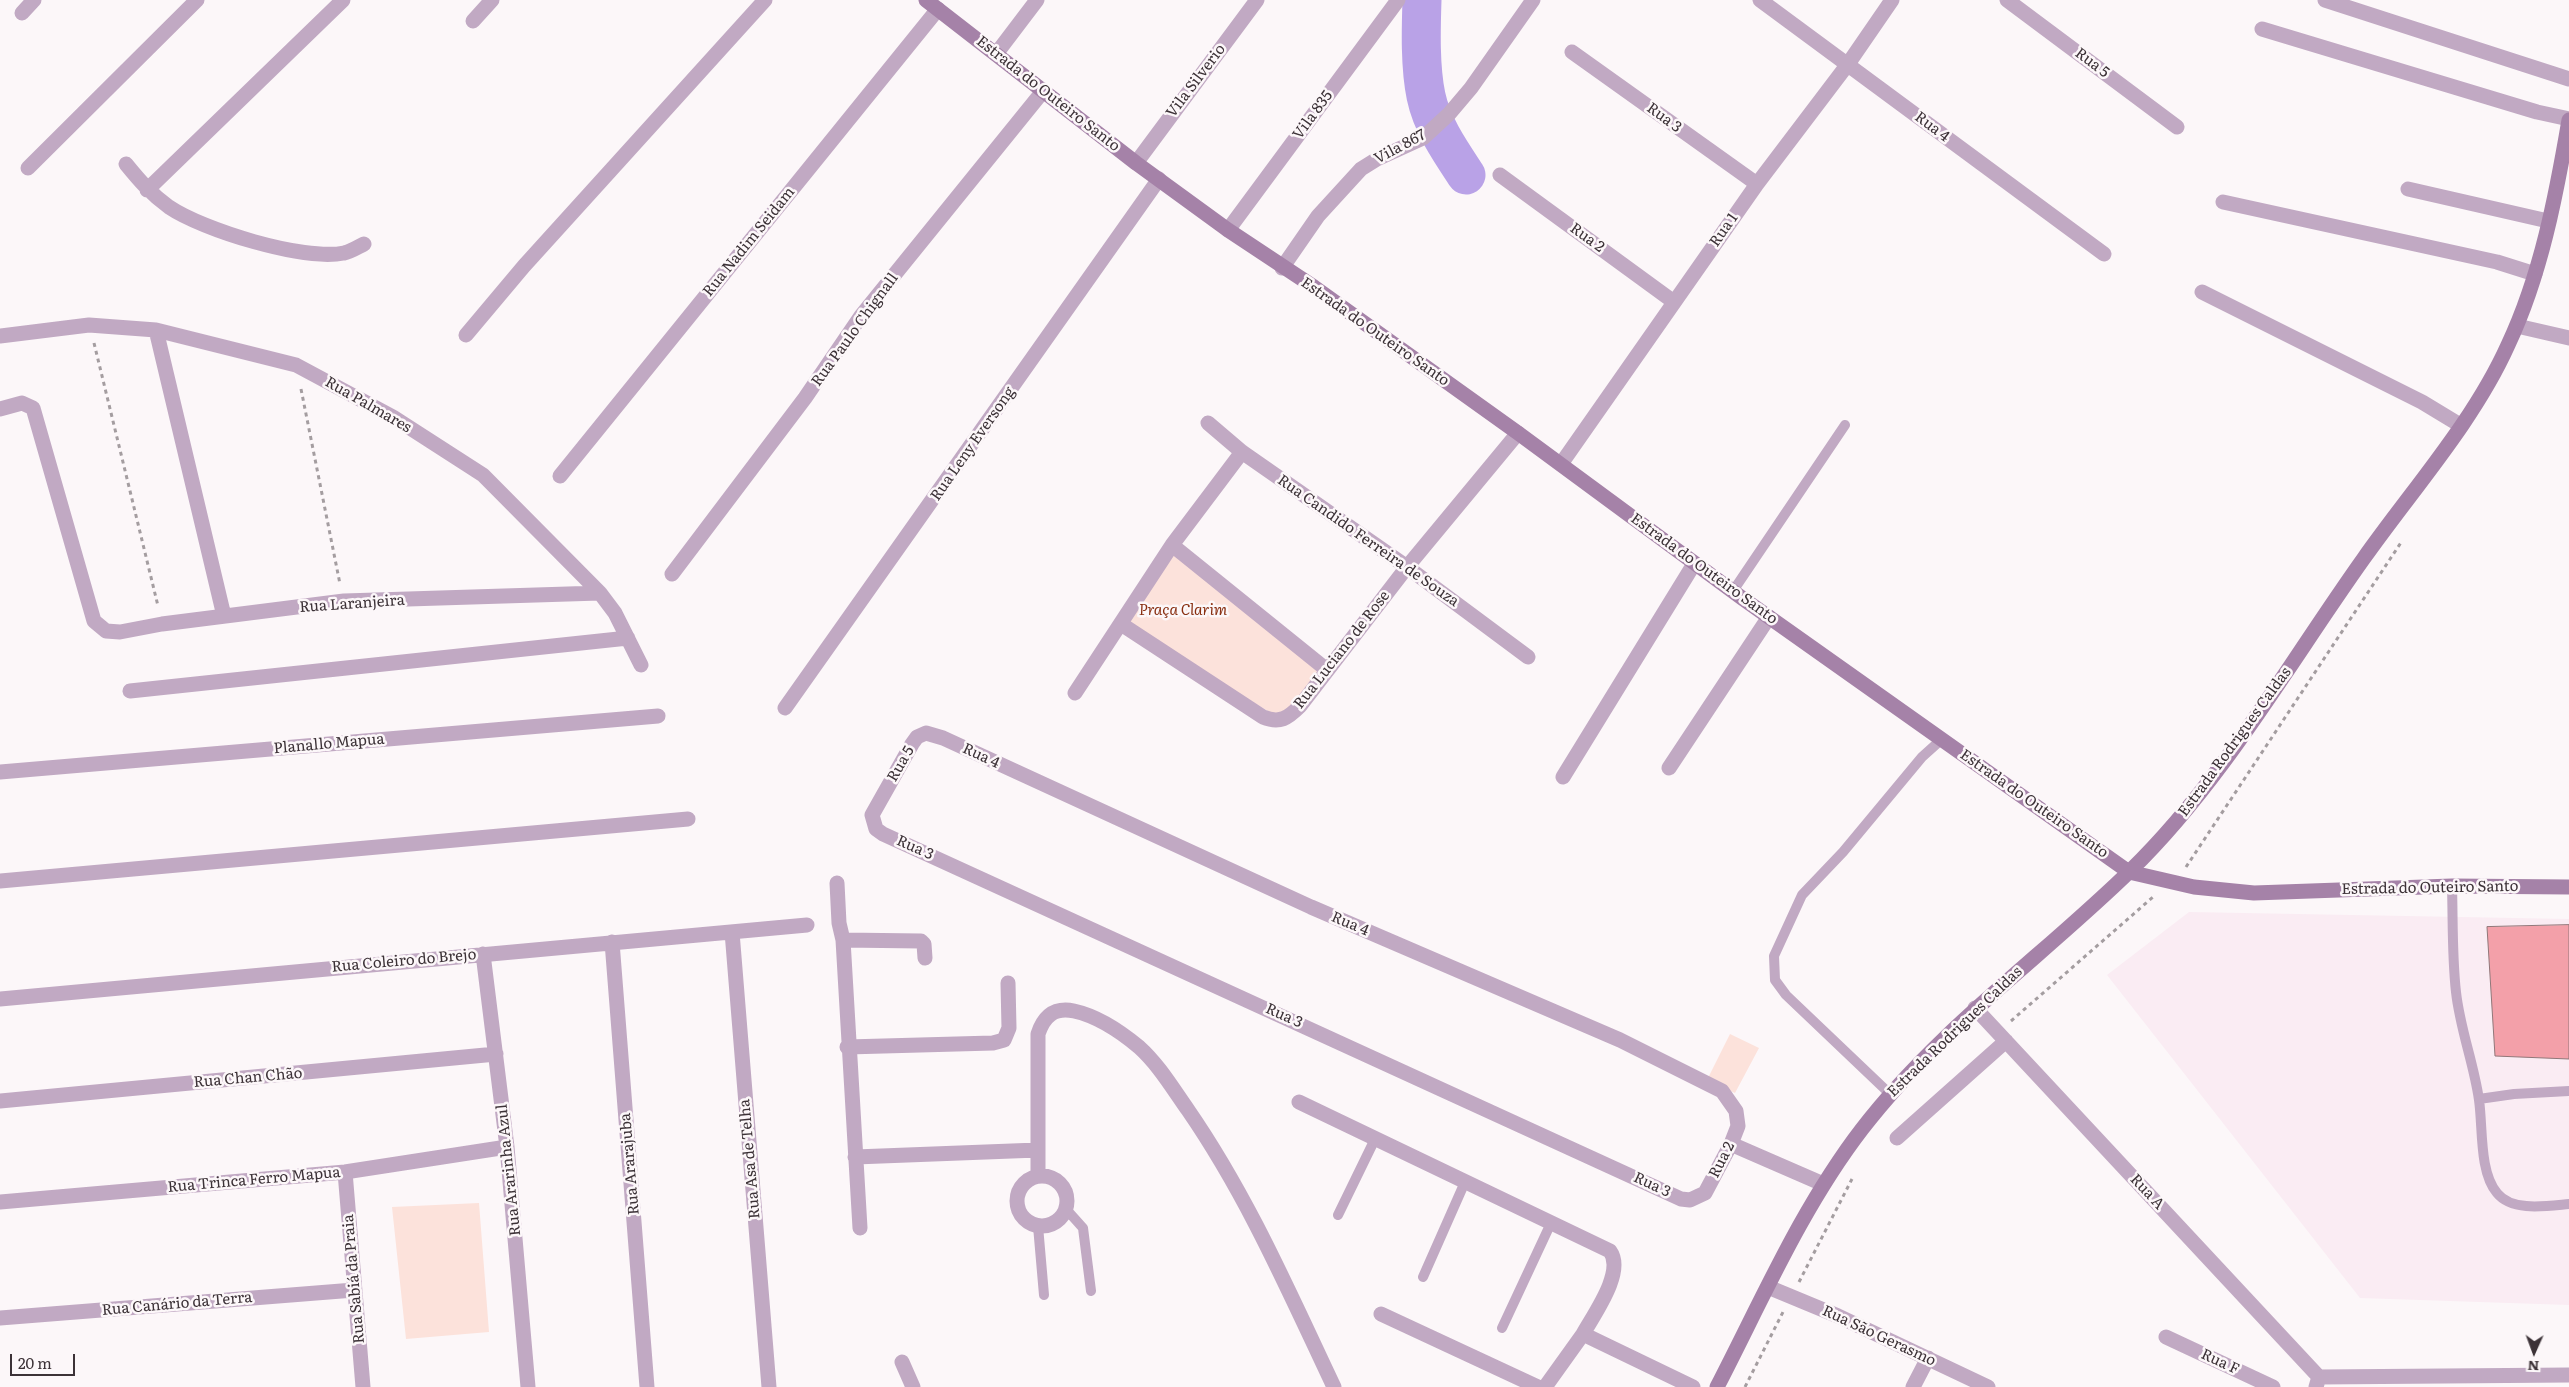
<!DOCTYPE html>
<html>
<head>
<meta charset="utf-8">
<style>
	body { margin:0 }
	#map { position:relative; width:2569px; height:1387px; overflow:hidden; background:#fcf7f9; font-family:Literata,serif }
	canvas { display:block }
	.north { position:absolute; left:2509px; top:1327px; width:50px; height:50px; -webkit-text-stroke:4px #fcf7f9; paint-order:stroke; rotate:182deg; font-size:14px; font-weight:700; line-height:20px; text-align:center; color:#3c3237 }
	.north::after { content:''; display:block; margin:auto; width:18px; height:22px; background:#3c3237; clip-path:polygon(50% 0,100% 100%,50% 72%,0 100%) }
	.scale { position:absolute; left:10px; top:1354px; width:65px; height:22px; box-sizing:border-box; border:2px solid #3c3237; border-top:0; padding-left:6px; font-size:15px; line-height:18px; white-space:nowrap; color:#3c3237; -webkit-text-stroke:4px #fcf7f9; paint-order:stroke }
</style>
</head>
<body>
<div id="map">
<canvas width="2569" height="1387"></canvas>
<div class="north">N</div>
<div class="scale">20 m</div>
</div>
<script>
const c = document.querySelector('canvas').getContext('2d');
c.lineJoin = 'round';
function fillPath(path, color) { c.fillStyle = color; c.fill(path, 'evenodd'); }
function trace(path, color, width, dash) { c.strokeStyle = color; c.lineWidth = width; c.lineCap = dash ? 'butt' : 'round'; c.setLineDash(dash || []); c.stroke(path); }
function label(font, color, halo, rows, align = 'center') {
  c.font = font + ' Literata,serif'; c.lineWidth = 5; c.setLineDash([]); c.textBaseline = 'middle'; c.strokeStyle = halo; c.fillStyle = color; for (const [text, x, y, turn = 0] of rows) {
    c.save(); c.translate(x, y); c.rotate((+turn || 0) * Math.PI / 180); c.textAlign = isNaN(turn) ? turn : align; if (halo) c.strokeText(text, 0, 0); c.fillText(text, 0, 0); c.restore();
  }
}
const built = new Path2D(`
	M2189,912L2569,919V1305L2360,1298L2107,975Z`);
const green = new Path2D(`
	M1172,545L1327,670L1283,720L1121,624Z
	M1730,1034L1759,1048L1735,1093L1707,1080Z
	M479,1203L489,1332L406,1339L392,1207Z`);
const river = new Path2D(`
	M1422,0C1421,30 1420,67 1426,96C1432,125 1450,151 1466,175`);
const building = new Path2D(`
	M2569,925V1059L2495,1056L2487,927Z`);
const path = new Path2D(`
	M94,343L158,606
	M301,389L340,584
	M2186,867L2402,541
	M2011,1021L2153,897
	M1799,1282L1852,1179
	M1745,1387L1783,1312`);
const lane = new Path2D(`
	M1733,591L1845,425
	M2452,886C2453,921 2452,957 2456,992C2460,1029 2474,1064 2479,1100C2483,1127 2479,1172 2497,1193C2512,1212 2547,1206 2569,1204
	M1890,1094L1786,995L1775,980L1774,956L1802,895L1843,852L1922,757L1942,739
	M2479,1099L2514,1094L2569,1091
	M1066,1209L1083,1228L1091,1291
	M1338,1215L1375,1139
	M1038,1226L1044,1295
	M1423,1277L1465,1182
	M1502,1328L1551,1223`);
const street = new Path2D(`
	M1760,0L2104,254
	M2007,0L2177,127
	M2325,0L2569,79
	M22,13L34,0
	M473,21L492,0
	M2262,29L2537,112L2569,119
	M1572,52L1757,184
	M996,54L1037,0
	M1136,163L1257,0
	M126,164C139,180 151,194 169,207C203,230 303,261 344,253C350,252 358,247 364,244
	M28,168L197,0
	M1500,175L1674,302
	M2408,189L2548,221
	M147,190L343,0
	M2223,202L2497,262L2535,274
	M1228,230L1398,0
	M1282,268L1318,216L1361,169L1377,159L1423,138L1449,114L1471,88L1533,0
	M2202,292L2422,402L2460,425
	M2517,326L2569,338
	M156,330L224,616
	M466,335L524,266L765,0
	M0,336L89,325L156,330L296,365L393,417L483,475L600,593L615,613L641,665
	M0,409L22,403L33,408L94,621L106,631L120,632L162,624L344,601L600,593
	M1208,423L1242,452L1407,567L1528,657
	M1561,464L1757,184L1848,64L1892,0
	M560,476L938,9
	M1172,545L1327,670
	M672,574L805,398L861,316L1044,90
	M1121,624L1263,717C1280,724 1288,718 1300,706L1407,567L1518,433
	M130,691L628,638
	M1075,693L1172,545L1242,452
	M785,708L1159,179
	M926,733L943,738L1311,907L1620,1040L1722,1091L1736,1111L1738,1126L1731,1144L1705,1193L1690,1200L1681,1199L883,834L876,829L872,815L912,744L917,737Z
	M1669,768L1769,617
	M0,772L658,716
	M1563,777L1694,564
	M0,881L688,819
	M837,883L839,923L843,940L860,1228
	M732,932L769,1387
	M843,940L921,941L924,944L925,958
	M612,942L647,1387
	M483,954L507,1147L528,1387
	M0,999L807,925
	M1975,1008L2319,1377
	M847,1047L993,1043L1004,1040L1009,1028L1008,983
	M0,1101L496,1054
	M1299,1102L1610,1251C1625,1272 1594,1314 1583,1334
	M1897,1138L2006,1041
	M1731,1144L1823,1184
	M855,1157L1038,1150
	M345,1172L363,1387
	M1017 1201a25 25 0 1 1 50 0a25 25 0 1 1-50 0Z
	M1038,1176V1034C1044,1016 1054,1007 1074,1011C1097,1016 1121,1032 1139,1047C1159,1065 1173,1089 1188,1110C1248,1197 1289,1292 1334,1387
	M0,1202L345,1172L507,1147
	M1768,1287L1838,1316L1988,1387
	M1381,1314L1538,1387
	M0,1318L354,1290
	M2166,1337L2273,1387
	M902,1362L913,1387
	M1545,1387L1583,1334L1693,1387
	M1913,1387L1928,1358
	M2316,1387L2319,1377L2569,1375`);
const secondary = new Path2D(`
	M926,0L1136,163L1228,230L1314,287L1518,433L1742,598L2129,872L2194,887L2254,893L2452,886L2569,887
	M1717,1387C1762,1300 1802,1207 1862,1129C1939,1029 2042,957 2131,870C2224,779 2289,663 2364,558C2412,490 2474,421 2508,345C2541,275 2556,196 2569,120`);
const streetNames = [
	["Rua 5",2092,63,37],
	["Vila Silverio",1196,81,-53],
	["Estrada do Outeiro Santo",1048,94,38],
	["Vila 835",1313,115,-54],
	["Rua 3",1664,118,36],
	["Rua 4",1932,127,37],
	["Vila 867",1400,147,-28],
	["Rua 1",1724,230,-55],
	["Rua 2",1587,238,36],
	["Rua Nadim Seidam",749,242,-51],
	["Rua Paulo Chignall",855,330,-54],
	["Estrada do Outeiro Santo",1375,332,35],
	["Rua Palmares",368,405,30],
	["Rua Leny Eversong",973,444,-55],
	["Rua Candido Ferreira de Souza",1368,541,35],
	["Estrada do Outeiro Santo",1704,569,36],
	["Rua Laranjeira",352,604,-4],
	["Rua Luciano de Rose",1342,650,-52],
	["Estrada Rodrigues Caldas",2235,742,-54],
	["Planallo Mapua",329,744,-5],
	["Rua 4",981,756,25],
	["Rua 5",901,764,-60],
	["Estrada do Outeiro Santo",2034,804,35],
	["Rua 3",915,848,24],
	["Estrada do Outeiro Santo",2430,888,-1],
	["Rua 4",1350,924,23],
	["Rua Coleiro do Brejo",404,961,-5],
	["Rua 3",1284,1016,24],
	["Estrada Rodrigues Caldas",1955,1032,-44],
	["Rua Chan Chão",248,1078,-5],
	["Rua Asa de Telha",750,1159,-95],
	["Rua 2",1722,1160,-63],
	["Rua Ararajuba",630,1164,-95],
	["Rua Ararinha Azul",509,1170,-96],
	["Rua Trinca Ferro Mapua",254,1180,-5],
	["Rua 3",1652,1185,25],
	["Rua A",2147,1192,47],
	["Rua Sabiá da Praia",354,1279,-95],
	["Rua Canário da Terra",177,1304,-5],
	["Rua São Gerasmo",1879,1336,25],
	["Rua F",2220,1362,25]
];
const parkNames = [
	["Praça Clarim",1183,611]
];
fillPath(built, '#faecf3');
fillPath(green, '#fce2db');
trace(river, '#b9a2e7', 39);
fillPath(building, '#f3a0a9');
trace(building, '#917779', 1);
trace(path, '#a49da0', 3, [4, 4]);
trace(lane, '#c1a9c3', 10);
trace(street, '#c1a9c3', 15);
trace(secondary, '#a582a8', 15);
label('15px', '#3c3237', '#fcf7f9', streetNames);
label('italic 15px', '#882e10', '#fcf7f9', parkNames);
</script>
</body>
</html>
